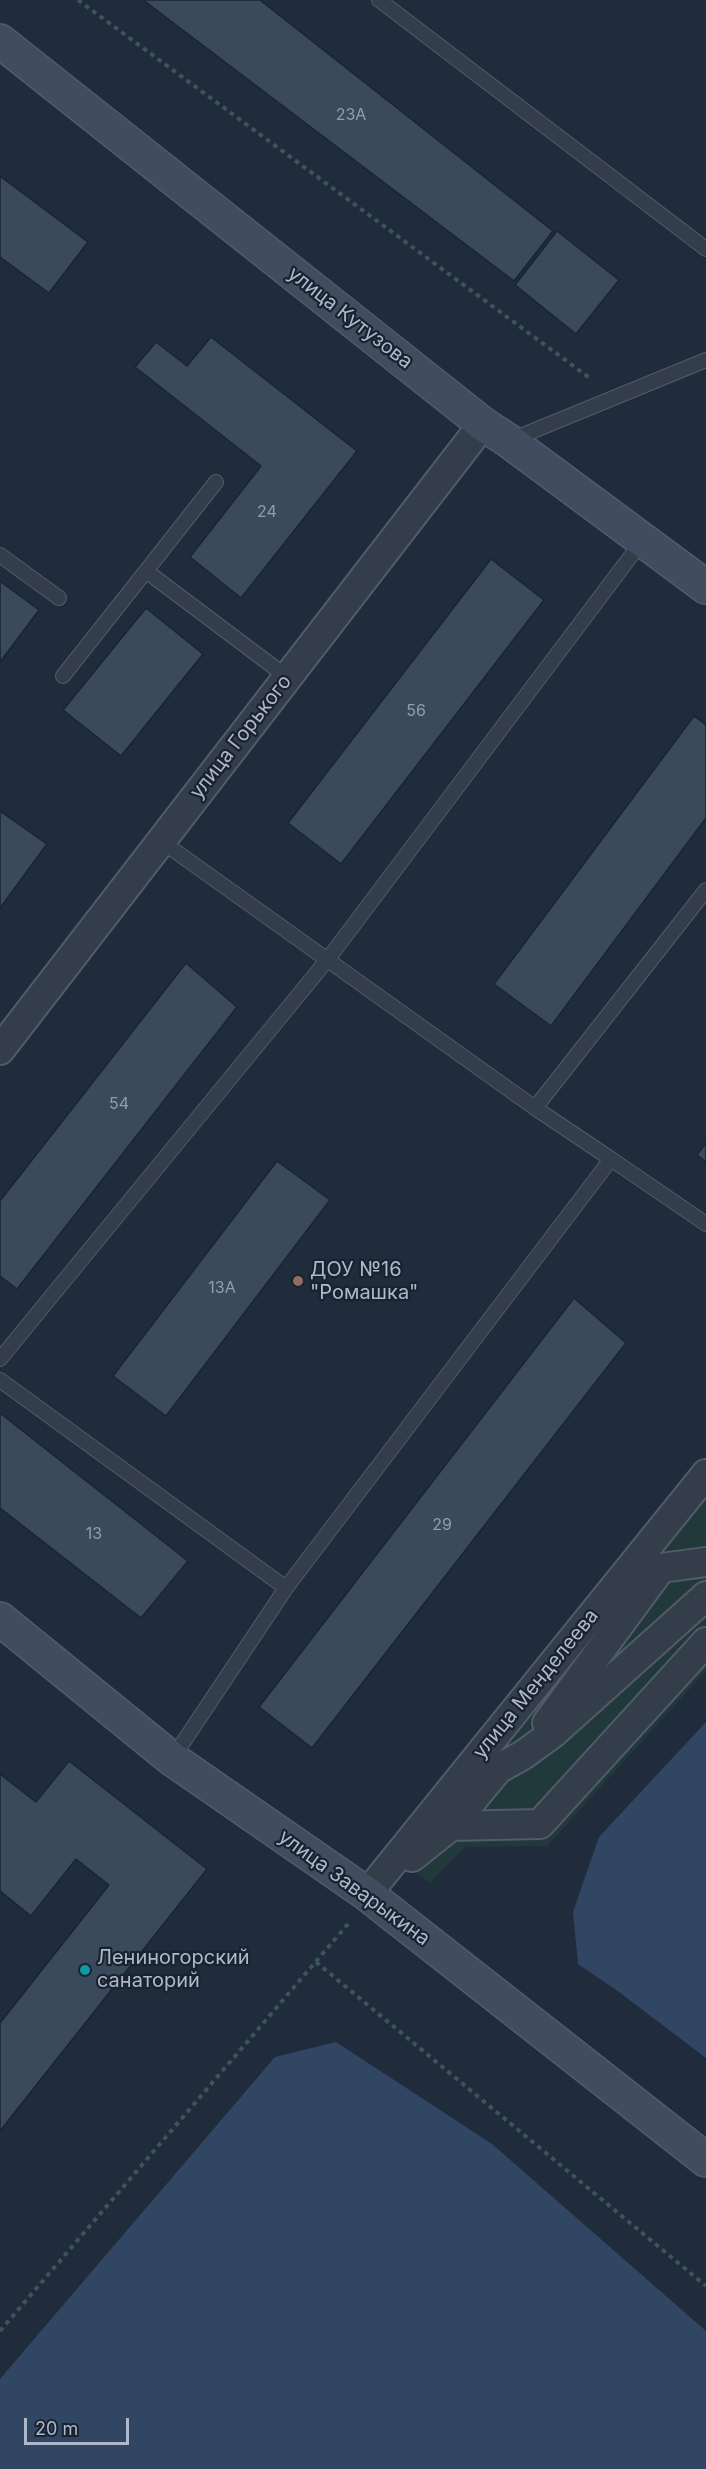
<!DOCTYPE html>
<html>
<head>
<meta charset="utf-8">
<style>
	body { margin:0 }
	#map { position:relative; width:706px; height:2469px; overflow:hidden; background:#202c3b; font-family:Inter,sans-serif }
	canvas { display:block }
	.scale { position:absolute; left:24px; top:2418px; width:105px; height:27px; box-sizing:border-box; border:3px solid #aeb8c8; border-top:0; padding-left:8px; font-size:18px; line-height:21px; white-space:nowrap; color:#aeb8c8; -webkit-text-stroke:4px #192330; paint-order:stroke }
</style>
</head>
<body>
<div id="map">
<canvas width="706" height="2469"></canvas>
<div class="scale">20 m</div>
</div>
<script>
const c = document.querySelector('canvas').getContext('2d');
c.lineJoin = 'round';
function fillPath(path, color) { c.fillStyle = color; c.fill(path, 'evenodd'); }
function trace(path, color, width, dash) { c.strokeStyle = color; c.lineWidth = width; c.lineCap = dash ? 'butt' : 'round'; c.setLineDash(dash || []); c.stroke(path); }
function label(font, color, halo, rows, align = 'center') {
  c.font = font + ' Inter,sans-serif'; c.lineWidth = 4.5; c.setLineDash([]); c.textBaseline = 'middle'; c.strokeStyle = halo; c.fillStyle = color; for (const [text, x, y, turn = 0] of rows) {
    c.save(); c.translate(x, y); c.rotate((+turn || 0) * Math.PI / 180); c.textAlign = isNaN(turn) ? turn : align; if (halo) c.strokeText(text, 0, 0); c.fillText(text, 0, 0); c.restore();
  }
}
const green = new Path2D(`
	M706,1489V1671L547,1846L465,1847L430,1883L393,1856Z`);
const water = new Path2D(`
	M706,1722V2058L619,1992L578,1964L573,1912L599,1837Z
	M336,2042L492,2144L706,2331V2469H0V2379L275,2057Z`);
const building = new Path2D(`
	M143,0H260L553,231L514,281Z
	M0,176L88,242L49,293L0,257Z
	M557,231L619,280L576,334L515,285Z
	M211,337L357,451L241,598L190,557L261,466L135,367L156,342L187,366Z
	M491,559L544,600L341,864L288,823Z
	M0,581L39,610L0,662Z
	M146,608L203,654L121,756L63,710Z
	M694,716L706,725V818L551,1026L494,984Z
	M0,811L47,844L0,908Z
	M186,963L237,1007L17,1289L0,1276V1201Z
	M706,1143V1162L697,1155Z
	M277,1161L330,1200L166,1416L113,1376Z
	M574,1298L626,1343L312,1748L259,1707Z
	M0,1413L188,1561L141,1618L0,1508Z
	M69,1761L207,1869L0,2131V2023L109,1885L76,1859L31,1916L0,1891V1774L36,1802Z`);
const path = new Path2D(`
	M78,0L591,379
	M316,1962L706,2286
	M0,2331L348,1924`);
const lane = new Path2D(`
	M379,0L706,249
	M511,440L706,360
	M0,555L59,598
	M146,571L216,482
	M63,676L146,571L287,677
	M161,841L535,1108L611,1159
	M535,1108L706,890
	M0,1359L328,959L643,540
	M0,1380L286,1588
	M172,1759L286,1588L611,1159L706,1224`);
const street = new Path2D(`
	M0,1050L483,424
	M547,1723L661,1568L706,1562
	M451,1826L498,1769L523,1755L552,1734L706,1596
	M412,1857L451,1826L540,1824L706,1642
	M367,1894L706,1474`);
const secondary = new Path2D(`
	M0,41L483,424L509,441L706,587
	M0,1619L172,1759L367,1894L706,2160`);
const markers = [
	[298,1281,6,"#8d6e63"],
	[85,1970,6,"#0f9aa8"]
];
const numberNames = [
	["23А",351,115],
	["24",267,512],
	["56",416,711],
	["54",119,1104],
	["13А",222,1288],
	["29",442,1525],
	["13",94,1534]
];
const streetNames = [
	["улица Кутузова",350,318,38],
	["улица Горького",241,737,-52],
	["улица Менделеева",536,1684,-51],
	["улица Заварыкина",354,1888,36]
];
const poiNames = [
	["ДОУ №16",310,1270],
	["\"Ромашка\"",310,1293],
	["Лениногорский",97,1958],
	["санаторий",97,1981]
];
fillPath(green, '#22393c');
fillPath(water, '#304662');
fillPath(building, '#3b4a5b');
trace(building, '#1b2532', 1.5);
trace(lane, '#515b69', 16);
trace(street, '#515b69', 32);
trace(secondary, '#515b69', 36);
trace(path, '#3c5557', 4, [4.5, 4.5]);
trace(lane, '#343e4b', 14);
trace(street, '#343e4b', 28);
trace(secondary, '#414d5f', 33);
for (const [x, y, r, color] of markers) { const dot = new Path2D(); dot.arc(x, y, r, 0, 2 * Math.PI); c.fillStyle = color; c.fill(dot); trace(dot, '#192330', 2); }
label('16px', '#919cad', null, numberNames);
label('20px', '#aeb8c8', '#192330', streetNames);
label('20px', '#aeb8c8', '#192330', poiNames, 'left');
</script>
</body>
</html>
